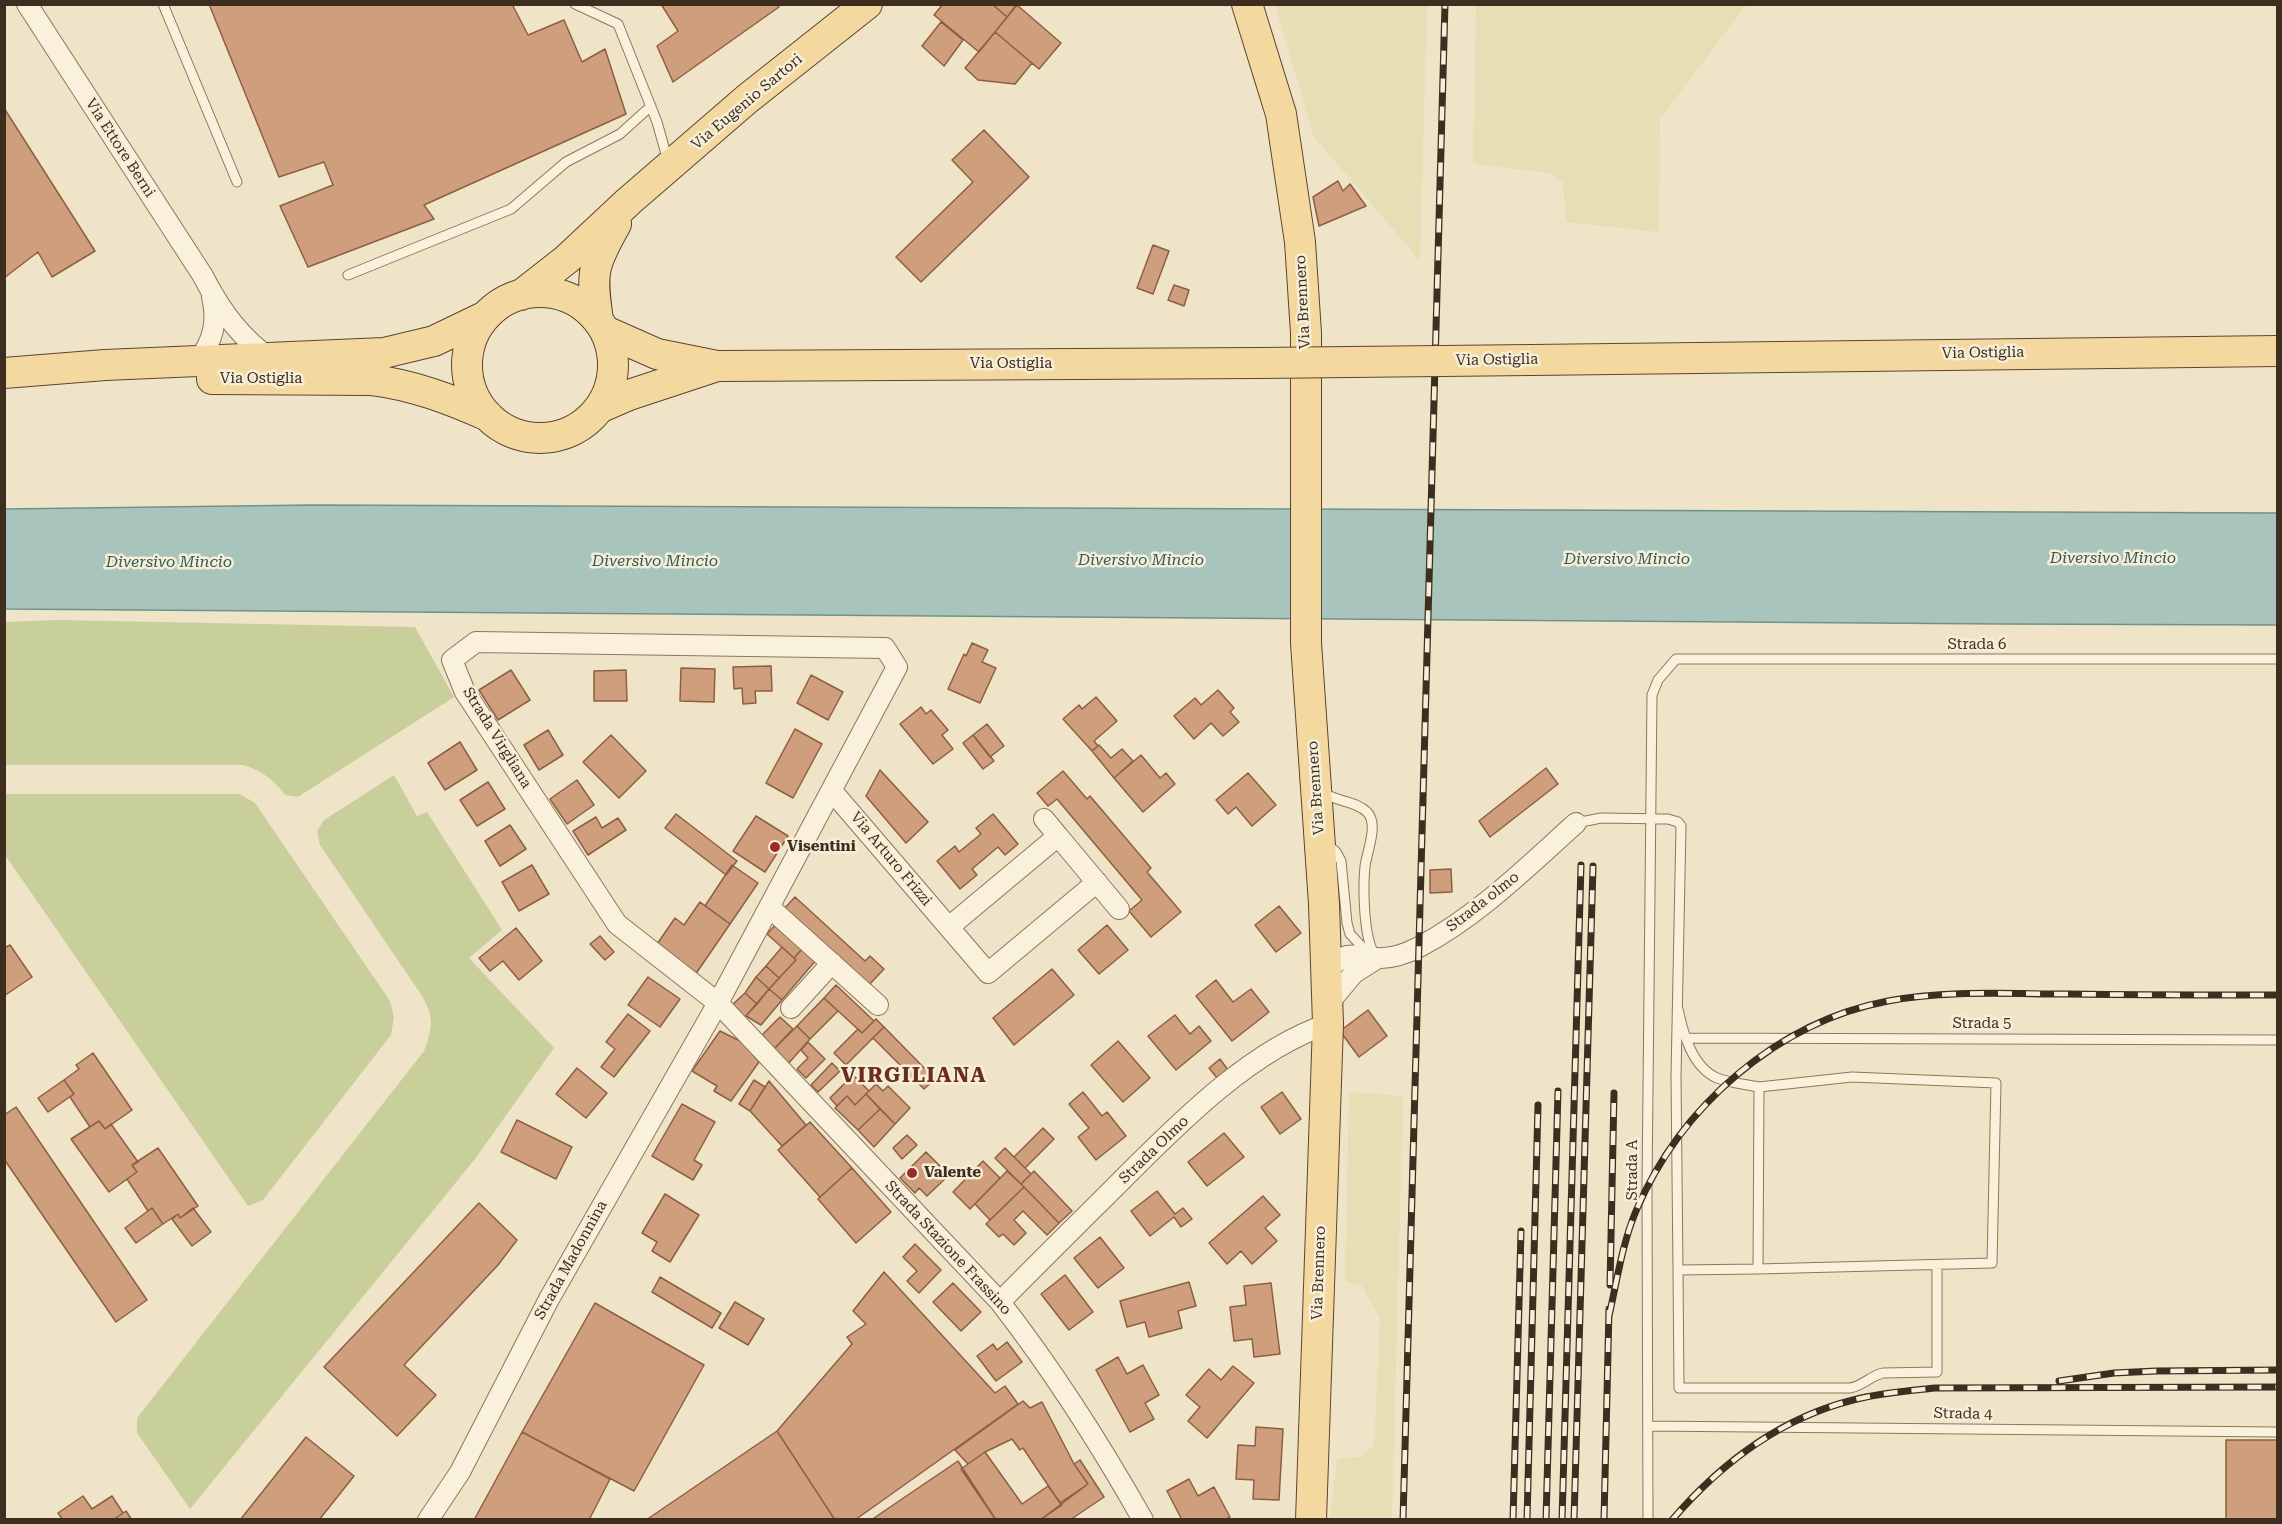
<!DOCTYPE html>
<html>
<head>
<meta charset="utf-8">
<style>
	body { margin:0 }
	#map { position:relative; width:2282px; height:1524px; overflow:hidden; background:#f0e4c8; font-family:"Roboto Serif",serif }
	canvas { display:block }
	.frame { position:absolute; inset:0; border:6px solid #3d2e20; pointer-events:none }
</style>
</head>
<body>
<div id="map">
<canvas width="2282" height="1524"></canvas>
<div class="frame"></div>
</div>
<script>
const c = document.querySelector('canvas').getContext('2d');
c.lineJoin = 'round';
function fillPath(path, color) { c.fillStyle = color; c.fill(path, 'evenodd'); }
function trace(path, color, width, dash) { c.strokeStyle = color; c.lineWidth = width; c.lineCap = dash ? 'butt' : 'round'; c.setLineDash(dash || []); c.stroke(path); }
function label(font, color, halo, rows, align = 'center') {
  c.font = font + ' "Roboto Serif",serif'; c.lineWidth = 5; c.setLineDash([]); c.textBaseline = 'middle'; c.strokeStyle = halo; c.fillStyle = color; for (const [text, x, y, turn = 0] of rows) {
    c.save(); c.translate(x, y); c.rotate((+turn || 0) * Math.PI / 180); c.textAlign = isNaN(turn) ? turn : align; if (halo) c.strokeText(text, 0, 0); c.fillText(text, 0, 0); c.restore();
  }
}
const farmland = new Path2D(`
	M1275,5H1427L1420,261L1314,137Z
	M1476,5H1746L1660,119L1659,232L1566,222L1563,183L1550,173L1473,164Z
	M1349,1092L1403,1096L1392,1519H1330L1337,1459L1359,1457L1374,1446L1380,1319L1362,1286L1345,1281Z`);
const green = new Path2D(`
	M58,620L415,627L454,697L298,797L285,795C273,779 262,771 243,765H5V622Z
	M394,775L417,816L427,812L502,930L469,958L554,1048L475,1159L190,1509L137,1433V1418L424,1051C433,1027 434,1018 422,996L320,845L317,831L324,820Z
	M7,794H240L255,803L390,1001L394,1017L391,1035L263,1200L248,1206L5,855L4,795Z`);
const water = new Path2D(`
	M313,505L2277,513V625L2003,624L5,609L4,509Z`);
const building = new Path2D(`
	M209,4H512L528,35L564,20L582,62L605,49L626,114L424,205L434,219L308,267L280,206L333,185L324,162L279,177Z
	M661,4H778L779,7L673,82L657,46L678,31Z
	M943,4H992L1007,17L979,52L934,15Z
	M992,4H1017L1007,17Z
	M1017,5L1061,43L1039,69L995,32Z
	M941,22L963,40L944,66L922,46Z
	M995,32L1032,63L1015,84L978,80L965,68Z
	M4,108L95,251L52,277L38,252L4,278Z
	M984,130L1029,177L921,282L896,257L973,182L952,160Z
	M1338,181L1343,191L1350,184L1366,206L1319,226L1313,197Z
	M1153,245L1169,251L1153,294L1137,288Z
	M1174,285L1189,290L1184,306L1168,300Z
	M972,643L988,650L982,662L996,668L980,703L948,689L964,654L966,656Z
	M771,666L772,691H755L756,703L743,704L742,688L734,689L733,667Z
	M681,668L715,669L714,702L680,701Z
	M511,670L530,700L498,720L479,690Z
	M626,670L627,701H594V671Z
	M811,675L843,692L828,720L797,703Z
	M1218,690L1234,708L1230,712L1239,722L1223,736L1211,723L1194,739L1174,716L1195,698L1201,705Z
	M1096,697L1117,721L1094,741L1098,746L1092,751L1063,719L1079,705L1082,709Z
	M921,707L926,714L931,710L948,730L942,735L953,749L933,764L900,724Z
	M987,724L1004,746L990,757L973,735Z
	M795,729L822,744L793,798L766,783Z
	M548,730L563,755L539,770L524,745Z
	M611,735L646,771L619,798L583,762Z
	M973,735L994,761L983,769L963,743Z
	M460,742L477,770L445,790L428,763Z
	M1099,745L1111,758L1122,749L1133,761L1114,778L1092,751Z
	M1141,755L1160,778L1166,773L1175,784L1143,812L1114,778Z
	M1546,768L1558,784L1490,837L1479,821Z
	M880,770L928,822L906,843L866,796Z
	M1063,771L1087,799L1090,796L1151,868L1147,872L1181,912L1151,937L1129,911L1142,900L1057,799L1048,806L1037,793Z
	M1248,773L1276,805L1252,826L1236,807L1228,814L1216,800Z
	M577,780L594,805L567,824L550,799Z
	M488,782L505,809L477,826L460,800Z
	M676,814L737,861L726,875L665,828Z
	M993,814L1018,844L1005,855L998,847L972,869L977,875L960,889L937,861L955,846L959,852L981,834L976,828Z
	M756,816L788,836L765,872L733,851Z
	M596,817L602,828L618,818L626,830L588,855L573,831Z
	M510,825L526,849L500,866L485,841Z
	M532,865L549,894L519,911L502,882Z
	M732,865L758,883L730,924L705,906Z
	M1451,869L1452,892L1430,893V870Z
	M795,897L865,961L870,956L884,969L866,988L782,911Z
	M700,902L730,924L695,975L655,947L675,918L684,925Z
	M1279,906L1301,933L1276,952L1255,925Z
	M778,922L805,946L794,958L767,934Z
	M1107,925L1128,950L1099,974L1078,950Z
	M516,928L542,961L519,980L503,961L490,971L479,958Z
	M600,936L614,952L605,960L590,944Z
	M10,945L32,977L4,996V948Z
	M782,947L796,960L779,978L766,966Z
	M802,949L817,959L782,1000L769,989L796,960L794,958Z
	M766,966L779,978L769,989L756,977Z
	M1052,969L1074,995L1014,1045L993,1018Z
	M648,977L680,999L660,1027L628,1005Z
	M756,977L769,989L757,1004L745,993Z
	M1216,980L1233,1002L1251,989L1269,1012L1232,1041L1196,996Z
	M836,985L874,1021L862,1033L824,998Z
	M769,989L782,1000L761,1025L746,1016Z
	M745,993L757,1004L745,1017L732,1005Z
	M824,998L838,1011L810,1039L797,1026Z
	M1368,1010L1387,1036L1359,1057L1340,1031Z
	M628,1014L650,1031L614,1077L601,1067L615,1049L606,1042Z
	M1175,1015L1190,1034L1199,1026L1211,1041L1176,1070L1148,1036Z
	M780,1017L793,1029L773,1050L760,1037Z
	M876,1019L884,1027L846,1065L834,1053L858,1029L862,1033Z
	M797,1026L810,1039L788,1064L773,1050Z
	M884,1027L935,1079L924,1089L873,1038Z
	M720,1031L744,1043L759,1062L731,1101L714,1091L717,1086L692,1071Z
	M1118,1041L1150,1078L1123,1102L1091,1065Z
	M808,1042L825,1059L806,1078L797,1069L808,1058L801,1050Z
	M93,1053L132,1110L105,1129L99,1121L90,1127L70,1097L74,1094L64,1080L79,1069L76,1065Z
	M1220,1059L1228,1070L1218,1079L1209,1068Z
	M832,1063L840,1071L818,1092L811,1085Z
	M577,1068L607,1093L586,1118L556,1094Z
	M853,1075L869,1091L855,1105L847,1096L837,1106L830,1098Z
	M64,1080L74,1094L48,1112L38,1098Z
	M754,1080L765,1087L750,1111L739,1104Z
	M769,1081L806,1125L782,1146L750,1111Z
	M876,1084L883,1091L888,1086L910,1108L895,1124L866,1094Z
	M1083,1092L1102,1116L1107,1112L1126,1136L1096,1160L1078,1137L1089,1128L1069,1104Z
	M1282,1092L1301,1119L1280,1134L1261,1107Z
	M866,1094L880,1109L858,1130L835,1108L847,1096L855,1105Z
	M682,1104L715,1122L694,1160L702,1165L693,1180L652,1156Z
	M16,1107L147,1300L116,1322L4,1159V1115Z
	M880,1109L895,1124L874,1147L858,1130Z
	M517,1120L572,1147L556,1179L501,1152Z
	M99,1121L105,1129L111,1124L138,1162L132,1165L137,1172L109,1192L71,1139Z
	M810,1122L852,1168L820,1197L778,1150Z
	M1043,1128L1054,1139L1025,1168L1014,1157Z
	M1224,1133L1244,1157L1207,1186L1188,1162Z
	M907,1135L917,1145L902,1159L893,1148Z
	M158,1148L198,1206L180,1218L178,1214L163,1224L152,1208L148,1211L127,1179L137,1172L132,1165Z
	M1005,1148L1031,1174L1021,1184L995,1158Z
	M926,1152L949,1175L927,1196L919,1188L915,1193L900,1178Z
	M983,1161L1000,1178L970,1209L953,1192Z
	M852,1168L891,1212L856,1243L818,1199Z
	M1007,1171L1024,1187L990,1220L975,1204Z
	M1034,1171L1072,1211L1059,1223L1021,1184Z
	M1024,1187L1059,1223L1047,1235L1023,1211L1014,1220L1026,1233L1014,1245L1003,1234L999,1237L986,1224Z
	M1157,1191L1175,1214L1183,1208L1192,1219L1181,1227L1174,1217L1150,1236L1131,1211Z
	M665,1194L699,1215L670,1262L652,1251L657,1242L642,1233Z
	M1263,1196L1280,1215L1265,1228L1277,1241L1252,1264L1241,1251L1227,1264L1209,1243Z
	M479,1203L517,1240L498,1265L404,1365L436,1395L397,1436L324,1367Z
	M152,1208L163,1224L136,1243L125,1228Z
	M193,1208L211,1232L192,1246L172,1219L178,1214L180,1218Z
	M1100,1237L1124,1268L1098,1288L1074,1258Z
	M915,1244L941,1270L919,1293L907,1281L917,1271L903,1257Z
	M884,1272L995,1393L1005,1386L1018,1404L855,1520H835L777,1431L852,1344L847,1337L866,1324L853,1311Z
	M1065,1275L1093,1312L1069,1330L1041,1294Z
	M660,1277L721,1313L712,1328L652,1292Z
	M1189,1282L1196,1306L1178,1311L1182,1328L1149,1337L1145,1322L1127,1327L1120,1301Z
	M953,1283L981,1312L961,1331L933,1302Z
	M1271,1283L1280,1354L1254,1357L1252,1339L1234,1341L1230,1307L1246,1305L1244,1286Z
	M735,1302L764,1319L748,1345L719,1328Z
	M595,1303L704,1365L634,1491L522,1432Z
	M1007,1342L1022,1362L996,1381L977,1356L993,1344L997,1350Z
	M1118,1357L1127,1374L1143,1365L1159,1395L1145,1403L1154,1419L1130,1432L1096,1370Z
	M1233,1366L1254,1383L1207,1438L1188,1421L1200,1407L1186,1395L1209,1369L1221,1380Z
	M1023,1401L1030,1408L1042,1402L1074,1464L1088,1484L1060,1503L1023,1448L1020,1450L1012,1439L985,1452L968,1464L955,1450Z
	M1256,1427L1283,1429L1279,1500L1253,1499L1254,1480L1236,1479L1238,1445L1255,1446Z
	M777,1431L835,1520H646Z
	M522,1432L610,1479L589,1520H474Z
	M306,1437L354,1476L319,1520H240Z
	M2226,1440H2278V1520H2226Z
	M985,1452L1022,1504L1048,1486L1062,1505L1040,1520H996L961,1469Z
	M1080,1460L1104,1497L1070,1520H1040L1088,1484L1074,1464Z
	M958,1461L996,1520H871Z
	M1189,1479L1198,1496L1214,1487L1230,1517L1225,1520H1182L1167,1491Z
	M83,1496L92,1509L112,1496L123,1513L113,1520H63L58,1513Z
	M126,1511L132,1520H113L123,1513Z`);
const service = new Path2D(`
	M163,4L237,182
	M575,4L618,24L657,122L668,161
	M348,275L511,209L566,162L620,134L651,106
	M1321,791C1334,802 1355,800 1367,812C1379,824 1367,851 1365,866C1363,886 1363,941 1376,956
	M1576,823L1601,818L1668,819L1678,822L1681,826L1676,1076L1678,1270L1758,1269L1759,1087C1745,1084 1729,1083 1717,1078C1692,1067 1683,1033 1678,1009
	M1328,845L1336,852L1341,861L1347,923L1350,934L1368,953
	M1686,1038L2278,1040
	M1758,1269L1992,1263L1996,1083L1852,1077L1759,1087
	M1678,1270L1679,1388H1850C1863,1386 1870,1376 1883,1373L1937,1372V1265
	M1648,1426L2278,1432
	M1648,1520L1647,1188L1652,695L1658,680L1676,659H2278`);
const minor = new Path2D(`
	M27,4L203,276C219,308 240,338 270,358
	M198,361C213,341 218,322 212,297
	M832,791L988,973L1097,882
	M1044,819L1058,836
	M769,907L878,1005
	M949,927L1058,836L1119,909
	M1326,973C1332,966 1339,958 1347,956C1356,954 1366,957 1375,958C1389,959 1406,954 1419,947C1478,916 1527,867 1576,823
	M1328,1004L1354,973L1378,958
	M791,1008L832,963
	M1000,1302C1038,1263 1077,1225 1116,1186C1174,1128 1249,1050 1328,1024
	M428,1520L460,1472L549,1299L718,1003L897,667L885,648L476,642L452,660L465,692L617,924L718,1003L1000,1302C1055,1373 1099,1442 1143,1520`);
const primary = new Path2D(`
	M1247,4L1281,114L1300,242L1306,333V643L1324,904L1328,1024L1311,1520
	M467 365a73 73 0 1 1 146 0a73 73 0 1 1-146 0Z
	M521,295L567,259L629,201L747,99L867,4
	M598,320C591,273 592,266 616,224
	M605,331L657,354L717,366L1259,363
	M1531,360L2278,351
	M4,373L105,365L384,353L434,341L486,316
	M212,379L372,380C413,385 450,399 488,416
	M599,408L629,395L714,367`);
const rail = new Path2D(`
	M1610,1285L1614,1093
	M1609,1316C1617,1281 1622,1244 1636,1211C1680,1107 1777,1022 1888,1001C1947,990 2009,994 2069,994C2138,995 2208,995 2278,995
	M2059,1381L2114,1373L2156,1371L2278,1370
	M1403,1520L1445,4
	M1513,1520L1521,1231
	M1527,1520L1538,1105
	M1546,1520L1558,1091
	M1562,1520L1581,865
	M1574,1520L1593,866
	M1604,1520L1609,1309
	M1672,1520C1720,1464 1781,1418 1853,1400C1880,1393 1907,1391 1935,1388L2278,1387`);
const primaryBridge = new Path2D(`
	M1259,363L1531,360`);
const markers = [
	[775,847,6,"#9e2a2b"],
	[912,1173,6,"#9e2a2b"]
];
const streetNames = [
	["Via Eugenio Sartori",747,102,-40],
	["Via Ettore Berni",120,148,57],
	["Via Brennero",1303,302,-93],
	["Via Ostiglia",1983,353,-1],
	["Via Ostiglia",1497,360,-1],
	["Via Ostiglia",1011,364],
	["Via Ostiglia",261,379],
	["Strada 6",1977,645],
	["Strada Virgliana",497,738,58],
	["Via Brennero",1316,788,-94],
	["Via Arturo Frizzi",891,859,50],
	["Strada olmo",1483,902,-38],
	["Strada 5",1982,1024],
	["Strada Olmo",1154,1150,-44],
	["Strada A",1633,1170,-90],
	["Strada Stazione Frassino",948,1248,47],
	["Strada Madonnina",571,1260,-61],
	["Via Brennero",1319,1273,-88],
	["Strada 4",1963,1414,1]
];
const poiNames = [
	["Visentini",787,847],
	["Valente",924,1173]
];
const waterNames = [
	["Diversivo Mincio",2113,558],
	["Diversivo Mincio",1627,559],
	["Diversivo Mincio",1141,560],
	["Diversivo Mincio",655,561],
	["Diversivo Mincio",169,562]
];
const districtNames = [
	["VIRGILIANA",914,1076]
];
fillPath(farmland, '#e6deb5');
fillPath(green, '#c9cf9b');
fillPath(water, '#a9c4bc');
trace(water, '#6f938a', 1.5);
fillPath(building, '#cf9f7d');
trace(building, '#8d5f41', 1.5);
trace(service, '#8d765c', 11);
trace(minor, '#8d765c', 22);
trace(primary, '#5b4430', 32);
trace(service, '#faf1dc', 9);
trace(minor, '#faf1dc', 20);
trace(primary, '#f3d9a0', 30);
trace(rail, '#3d2e20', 7);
trace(rail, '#f7eed8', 4.5, [14]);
trace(primaryBridge, '#5b4430', 32, []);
trace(primaryBridge, '#f3d9a0', 30);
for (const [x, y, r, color] of markers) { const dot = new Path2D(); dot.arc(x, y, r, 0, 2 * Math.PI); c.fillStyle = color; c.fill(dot); trace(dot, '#f7eed8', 2); }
label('15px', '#3d2e20', '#f7eed8', streetNames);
label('bold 15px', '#3d2e20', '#f7eed8', poiNames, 'left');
label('italic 16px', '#2f5d5a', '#f7eed8', waterNames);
c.letterSpacing = '1.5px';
label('bold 21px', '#6b2e1e', '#f7eed8', districtNames);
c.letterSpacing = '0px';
</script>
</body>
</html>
